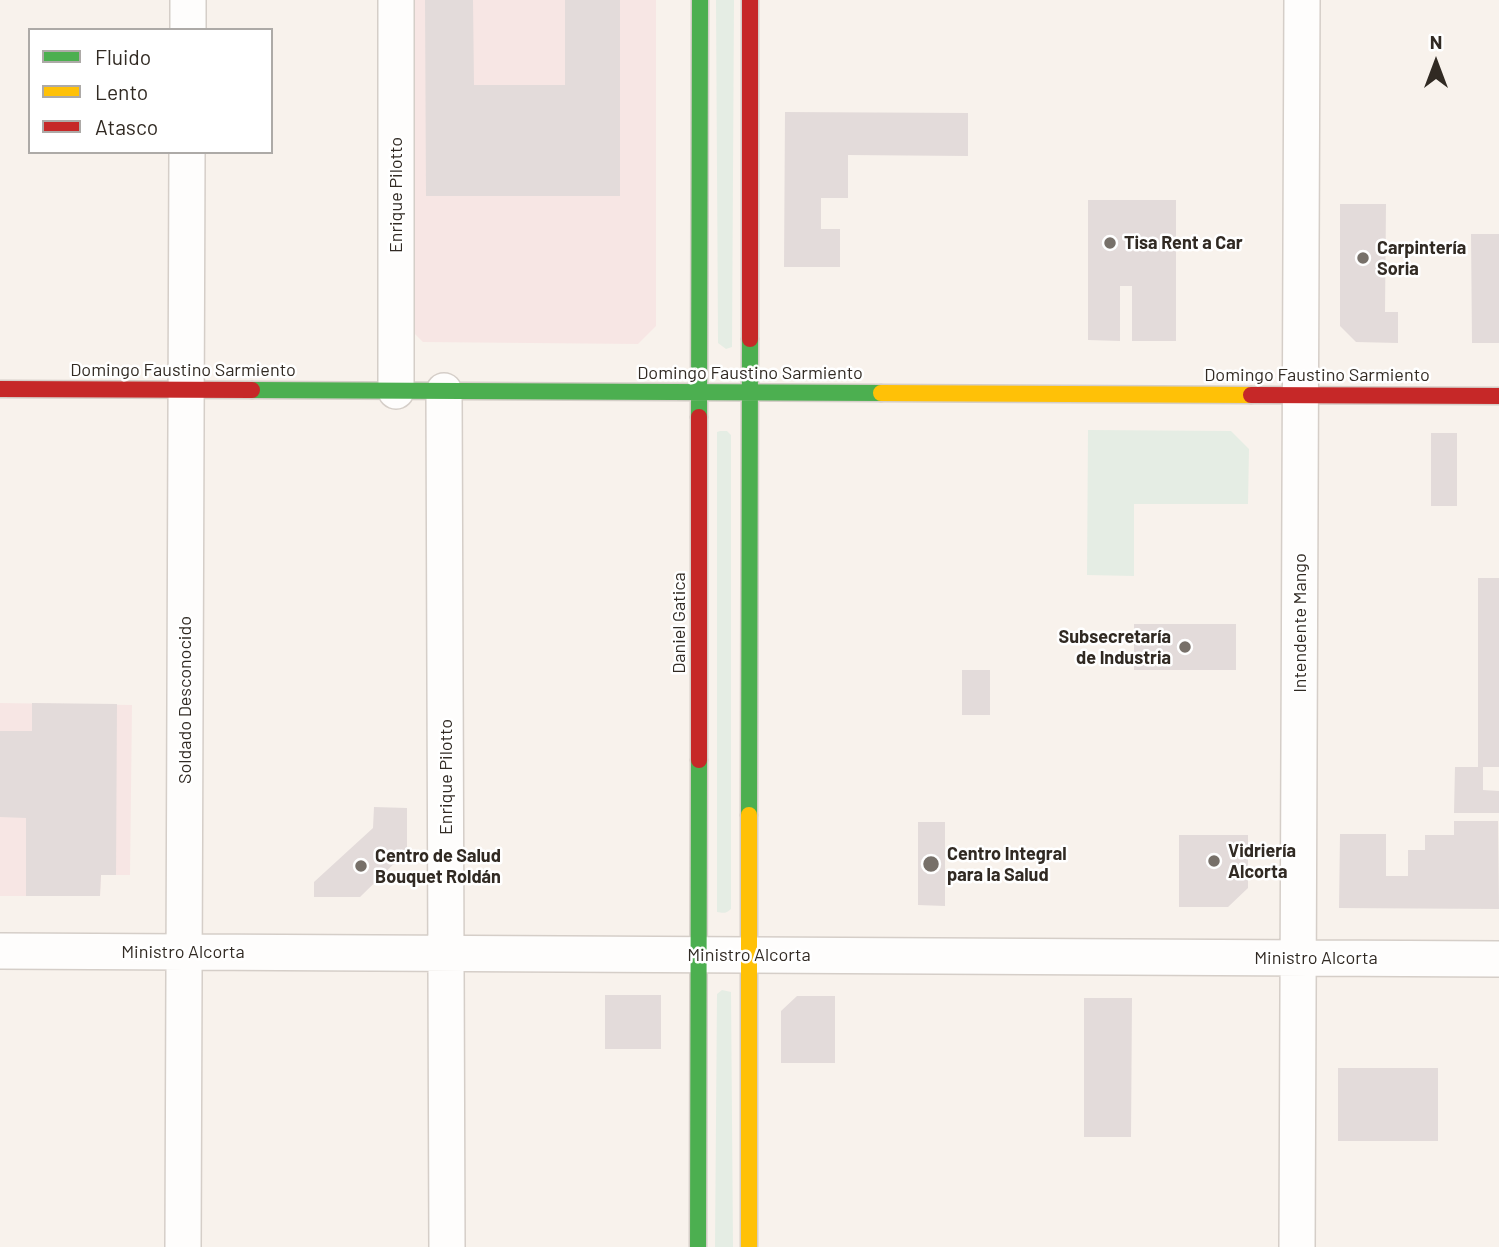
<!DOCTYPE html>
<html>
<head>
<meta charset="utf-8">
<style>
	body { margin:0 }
	#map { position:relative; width:1499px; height:1247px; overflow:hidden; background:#f8f2ec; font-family:Barlow,sans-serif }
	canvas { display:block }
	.legend { position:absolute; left:28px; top:28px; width:245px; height:126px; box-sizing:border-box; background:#fff; border:2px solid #adaaa7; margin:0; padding:9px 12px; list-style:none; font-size:21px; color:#312a23 }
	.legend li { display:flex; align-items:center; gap:14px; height:35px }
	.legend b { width:35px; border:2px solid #adaaa7 }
	.north { position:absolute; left:1401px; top:28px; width:70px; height:70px; -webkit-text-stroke:5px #fff; paint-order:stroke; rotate:0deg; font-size:19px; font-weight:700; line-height:28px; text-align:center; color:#312a23 }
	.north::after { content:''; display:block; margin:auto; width:24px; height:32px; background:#312a23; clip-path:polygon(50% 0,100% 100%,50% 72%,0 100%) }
</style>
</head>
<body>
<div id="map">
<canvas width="1499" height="1247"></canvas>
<ul class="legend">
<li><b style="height:9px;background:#4caf50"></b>Fluido</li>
<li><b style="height:9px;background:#ffc107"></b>Lento</li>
<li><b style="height:9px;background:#c62828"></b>Atasco</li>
</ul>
<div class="north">N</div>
</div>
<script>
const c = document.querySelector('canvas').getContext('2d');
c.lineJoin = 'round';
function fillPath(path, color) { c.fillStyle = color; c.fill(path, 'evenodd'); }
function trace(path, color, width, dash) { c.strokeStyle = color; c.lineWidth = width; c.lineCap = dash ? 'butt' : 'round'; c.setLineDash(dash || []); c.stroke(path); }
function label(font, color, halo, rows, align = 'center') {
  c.font = font + ' Barlow,sans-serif'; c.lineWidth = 5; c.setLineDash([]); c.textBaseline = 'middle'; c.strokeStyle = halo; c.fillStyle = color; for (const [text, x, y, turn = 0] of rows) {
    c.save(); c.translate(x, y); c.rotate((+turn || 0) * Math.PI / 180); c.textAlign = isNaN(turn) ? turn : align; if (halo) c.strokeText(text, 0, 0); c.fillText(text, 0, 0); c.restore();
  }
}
const education = new Path2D(`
	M412,0H656V326L638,344L423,342L412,331Z
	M0,703L132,705L130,875H101L100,896H0Z`);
const green = new Path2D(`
	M716,0H734L732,347L726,349L718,343Z
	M1088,430L1231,431L1249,449L1248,504H1134V576L1087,575Z
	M720,431H727L731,435V909C726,914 723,913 717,912V432Z
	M722,990L731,992L733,1247H715L717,994Z`);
const building = new Path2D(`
	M425,0H473L474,85H565V0H620V196H426Z
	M785,112L968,113V156L848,155V198H821V229H840V267H784Z
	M1088,200H1176V341H1132V286H1120V341L1088,340Z
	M1340,204H1386L1385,312H1398V343L1356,342L1340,326Z
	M1471,234H1499V343H1472Z
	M1431,433H1457V506H1431Z
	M1478,578H1499V767H1483V790L1499,791V813H1454L1455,767H1478Z
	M1134,624H1236V670H1134Z
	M962,670H990V715H962Z
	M32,703L117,704L116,875H101L100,896H26V818L0,817V731H32Z
	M374,807L407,808V851L360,897H314V882L373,828Z
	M1454,821H1498L1499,909L1339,908L1340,834H1386V876H1408V850H1425V835H1454Z
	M918,822H945V906L918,905Z
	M1179,835H1248V888L1228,907H1179Z
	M605,995H661V1049H605Z
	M797,996H835V1063H781V1011Z
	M1084,998H1132L1131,1137H1084Z
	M1338,1068H1438V1141H1338Z`);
const street = new Path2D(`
	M396,0V391
	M188,30V0
	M444,391L447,1247
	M0,951L1499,959
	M183,1247L187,152
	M1297,1247L1302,0`);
const fast = new Path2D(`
	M252,390L881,393
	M699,417L700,0
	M749,815L750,339
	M698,1247L699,760`);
const slow = new Path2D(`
	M881,393L1251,395
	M749,1247V815`);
const jam = new Path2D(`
	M750,339V0
	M0,389L252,390
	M1251,395L1499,396
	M699,760V417`);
const markers = [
	[1110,243,7,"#777069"],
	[1363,258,7,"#777069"],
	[1185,647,7,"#777069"],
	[1214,861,7,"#777069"],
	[931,864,9,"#777069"],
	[361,866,7,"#777069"]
];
const streetNames = [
	["Enrique Pilotto",396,195,-90],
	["Domingo Faustino Sarmiento",183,370],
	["Domingo Faustino Sarmiento",750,373],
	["Domingo Faustino Sarmiento",1317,375],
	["Daniel Gatica",679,623,-90],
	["Intendente Mango",1300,623,-90],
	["Soldado Desconocido",185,700,-90],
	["Enrique Pilotto",446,777,-90],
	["Ministro Alcorta",183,952],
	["Ministro Alcorta",749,955],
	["Ministro Alcorta",1316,958]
];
const poiNames = [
	["Tisa Rent a Car",1124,243],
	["Carpintería",1377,248],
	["Soria",1377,269],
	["Subsecretaría",1171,637,"right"],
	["de Industria",1171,658,"right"],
	["Vidriería",1228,851],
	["Alcorta",1228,872],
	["Centro Integral",947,854],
	["para la Salud",947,875],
	["Centro de Salud",375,856],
	["Bouquet Roldán",375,877]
];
fillPath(education, '#f7e6e4');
fillPath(green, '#e5ede4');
fillPath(building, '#e3dbda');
trace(street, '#d5cec8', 38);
trace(fast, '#d5cec8', 19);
trace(slow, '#d5cec8', 19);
trace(jam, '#d5cec8', 19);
trace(street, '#fefdfc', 35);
trace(fast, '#4caf50', 16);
trace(slow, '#ffc107', 16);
trace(jam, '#c62828', 16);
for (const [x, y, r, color] of markers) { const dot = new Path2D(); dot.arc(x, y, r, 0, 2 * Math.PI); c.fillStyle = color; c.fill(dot); trace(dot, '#fff', 2.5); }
label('18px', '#312a23', '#fff', streetNames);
label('bold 18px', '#312a23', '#fff', poiNames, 'left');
</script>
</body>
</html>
